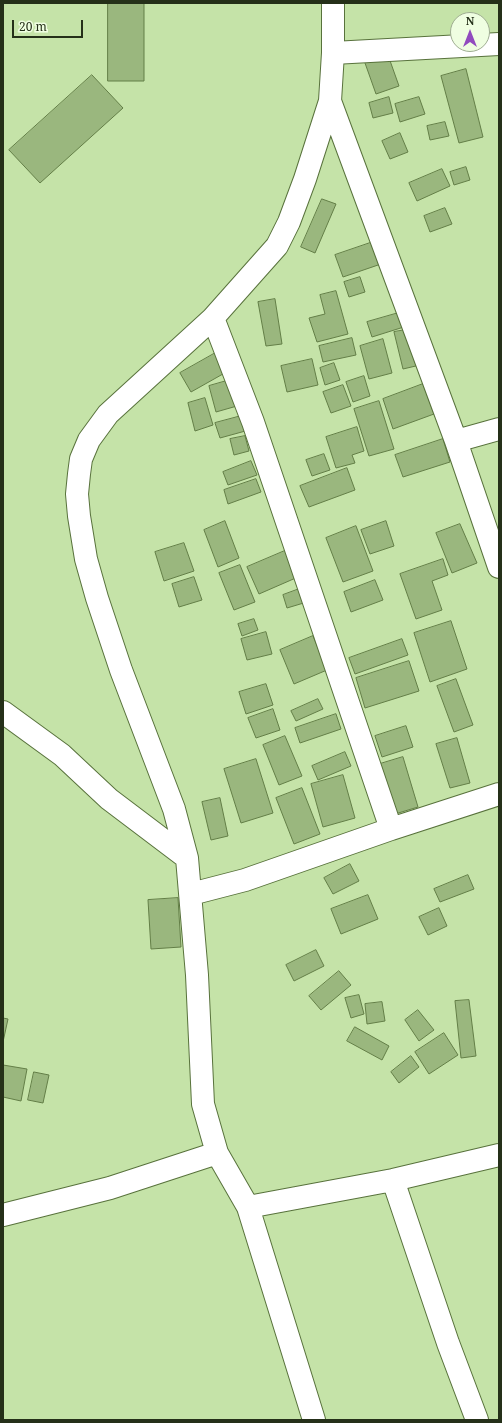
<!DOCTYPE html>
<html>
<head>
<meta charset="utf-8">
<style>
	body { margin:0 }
	#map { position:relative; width:502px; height:1423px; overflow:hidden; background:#c5e3a8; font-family:"Noto Serif",serif }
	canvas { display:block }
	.frame { position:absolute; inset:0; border:4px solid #253019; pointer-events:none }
	.north { position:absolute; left:450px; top:12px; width:40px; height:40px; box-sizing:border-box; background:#effee1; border:1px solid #9eac91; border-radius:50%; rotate:0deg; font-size:11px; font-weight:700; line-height:16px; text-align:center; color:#253019 }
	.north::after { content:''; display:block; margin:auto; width:14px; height:18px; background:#914bbe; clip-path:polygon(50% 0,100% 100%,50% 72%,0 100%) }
	.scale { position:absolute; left:12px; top:20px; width:71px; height:18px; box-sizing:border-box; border:2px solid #253019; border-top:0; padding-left:5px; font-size:12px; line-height:14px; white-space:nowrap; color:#253019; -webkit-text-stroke:3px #effee1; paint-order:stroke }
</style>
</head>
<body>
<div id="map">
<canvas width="502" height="1423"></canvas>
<div class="frame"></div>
<div class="north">N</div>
<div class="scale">20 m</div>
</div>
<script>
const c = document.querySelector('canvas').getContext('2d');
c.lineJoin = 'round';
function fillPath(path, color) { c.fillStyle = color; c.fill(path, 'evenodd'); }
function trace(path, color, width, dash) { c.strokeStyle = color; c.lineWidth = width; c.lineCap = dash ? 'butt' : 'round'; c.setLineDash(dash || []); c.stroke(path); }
const building = new Path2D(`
	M108,3H144V81H108Z
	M388,55L399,86L376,94L365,63Z
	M466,69L483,137L459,143L441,76Z
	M92,75L123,108L40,183L9,150Z
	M389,97L393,113L373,118L369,103Z
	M419,97L425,114L400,122L395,104Z
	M445,122L449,136L430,140L427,126Z
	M400,133L408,152L390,159L382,141Z
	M466,167L470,180L454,185L450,172Z
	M442,169L450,186L417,201L409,183Z
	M322,199L336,204L315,253L301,247Z
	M445,208L452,224L430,232L424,216Z
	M373,242L381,264L343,277L335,255Z
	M360,277L365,292L349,297L344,282Z
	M336,291L348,334L317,342L309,318L325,314L320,295Z
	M275,299L282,344L266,346L258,302Z
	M402,312L407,326L372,337L367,322Z
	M411,329L420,365L403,369L394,332Z
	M352,338L356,355L323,362L319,346Z
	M383,339L392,373L369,379L360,346Z
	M219,351L230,370L191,392L180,373Z
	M312,359L318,385L287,392L281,366Z
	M334,363L340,380L325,385L320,368Z
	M364,376L370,396L353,402L346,382Z
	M230,380L237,406L216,412L209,386Z
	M423,384L434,414L393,429L383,399Z
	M343,385L351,406L331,413L323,392Z
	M205,398L213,425L195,431L188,403Z
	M379,401L394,449L369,456L354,409Z
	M245,415L249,430L220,438L215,423Z
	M357,427L364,451L352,455L355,463L336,468L326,437Z
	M245,436L249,451L234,455L230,439Z
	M443,439L450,462L403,477L395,455Z
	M324,454L330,470L312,476L306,460Z
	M251,461L257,475L228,485L223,472Z
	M347,468L355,490L309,507L300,486Z
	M256,479L261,492L228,504L224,490Z
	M225,521L239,558L218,567L204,530Z
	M386,521L394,546L370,554L361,530Z
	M460,524L477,563L452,573L436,533Z
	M356,526L373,571L343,582L326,538Z
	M184,543L194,571L164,581L155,552Z
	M287,550L298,577L259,594L247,567Z
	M443,559L448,575L432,581L442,610L416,619L400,574Z
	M240,565L255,602L234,610L219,573Z
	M194,577L202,600L179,607L172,584Z
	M375,580L383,600L351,612L344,592Z
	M302,588L307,602L287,608L283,595Z
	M254,619L258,630L242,636L238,624Z
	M451,621L467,669L430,682L414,633Z
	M266,632L272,654L247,660L241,639Z
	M313,636L327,670L294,684L280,650Z
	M402,639L408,655L355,674L349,658Z
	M409,661L419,691L365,708L356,678Z
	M456,679L473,725L454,732L437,686Z
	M266,684L273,705L246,714L239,692Z
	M318,699L323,709L296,721L291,711Z
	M273,709L280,730L256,738L248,718Z
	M336,714L341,729L300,743L295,728Z
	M406,726L413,747L382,757L375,736Z
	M285,736L302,776L279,785L263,745Z
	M457,738L470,783L450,788L436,744Z
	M345,752L351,766L318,780L312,766Z
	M403,757L418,807L395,814L380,764Z
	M256,759L273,813L241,823L224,769Z
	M343,775L355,818L323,827L311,784Z
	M302,788L320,834L294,844L276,798Z
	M220,798L228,836L211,840L202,802Z
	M350,864L359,881L333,894L324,878Z
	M468,875L474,889L440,902L434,889Z
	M368,895L378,919L341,934L331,909Z
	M178,898L181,947L151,949L148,900Z
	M439,908L447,926L428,935L419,917Z
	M316,950L324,966L294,981L286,965Z
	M339,971L351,985L321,1010L309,996Z
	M359,995L364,1014L351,1018L345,998Z
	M469,1000L476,1056L461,1058L455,1001Z
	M382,1002L385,1021L367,1024L365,1004Z
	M418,1010L434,1030L419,1041L405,1020Z
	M3,1018L8,1019L3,1042Z
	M355,1027L389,1046L382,1060L347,1041Z
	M444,1033L458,1055L429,1074L415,1052Z
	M411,1056L419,1067L399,1083L391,1072Z
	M3,1065L27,1069L21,1101L3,1097Z
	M34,1072L49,1075L43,1103L28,1100Z`);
const street = new Path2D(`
	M333,53L499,44
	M330,101L456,441
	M213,318L253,422L391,829
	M499,429L456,441L499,567
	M3,712L62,755L109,799L187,858
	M191,894L245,880L391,829L499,794
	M217,1153L203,1104L197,975L187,858L174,809L121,670L97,598L86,559L79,516L77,494L79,474L81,459L89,440L108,414L213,318L277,246L289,222L305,179L330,101L333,53V3
	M393,1180L448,1343L477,1420
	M248,1207L314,1420
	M3,1215L110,1188L217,1153L248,1207L393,1180L499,1155`);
fillPath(building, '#9ab77e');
trace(building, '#637e47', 1);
trace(street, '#58723c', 24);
trace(street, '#fff', 22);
</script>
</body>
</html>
